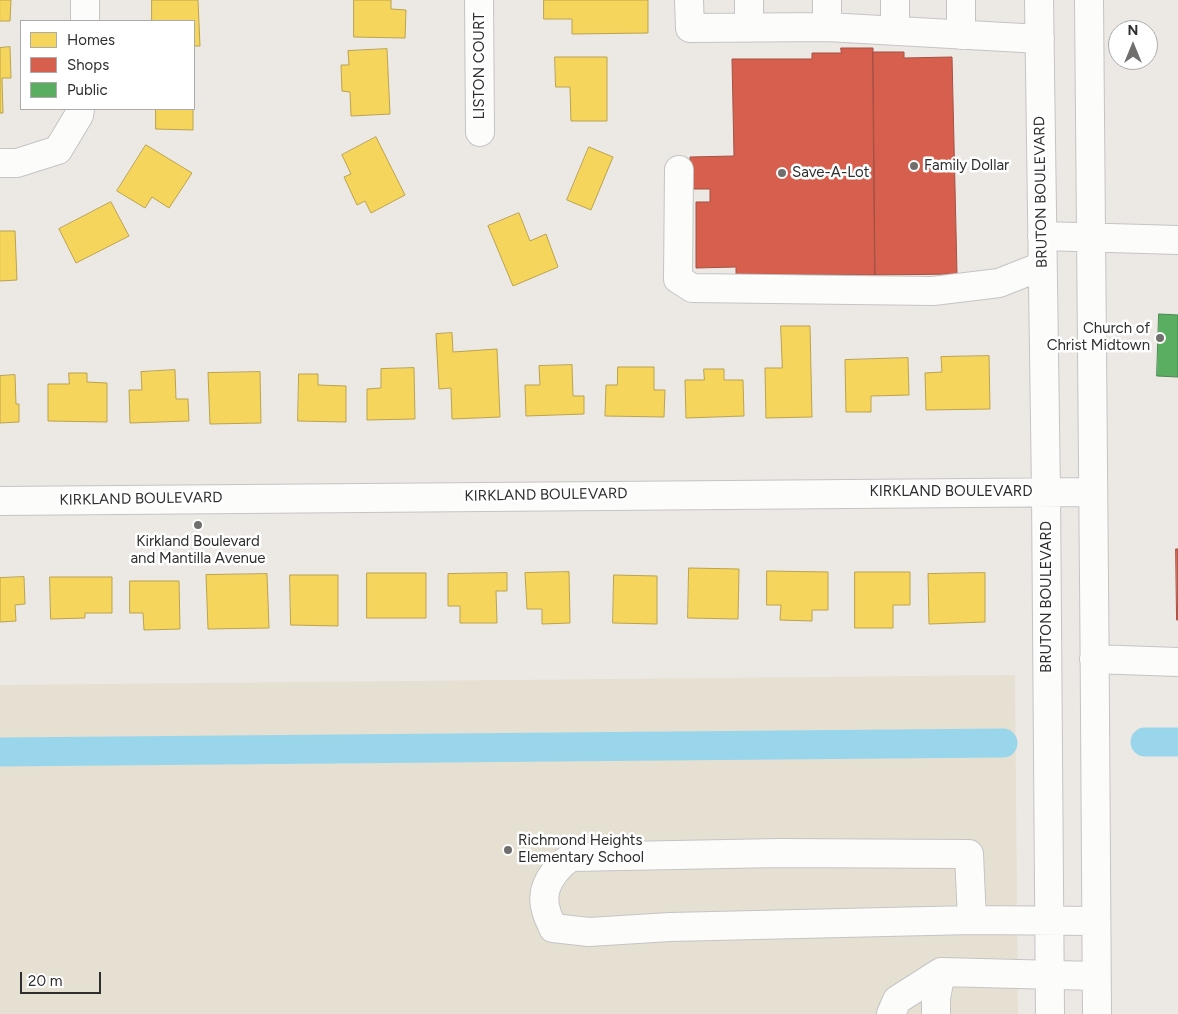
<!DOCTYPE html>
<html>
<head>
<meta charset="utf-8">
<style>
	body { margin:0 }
	#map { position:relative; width:1178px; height:1014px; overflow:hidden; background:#ece8e4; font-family:Figtree,sans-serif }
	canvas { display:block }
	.legend { position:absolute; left:20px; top:20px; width:175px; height:90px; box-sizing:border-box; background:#fff; border:1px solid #ababab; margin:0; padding:6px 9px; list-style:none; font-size:15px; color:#2e2e2e }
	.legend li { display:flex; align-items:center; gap:10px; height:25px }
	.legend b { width:25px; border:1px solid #ababab }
	.north { position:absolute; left:1108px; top:20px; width:50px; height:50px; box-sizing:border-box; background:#fff; border:1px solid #ababab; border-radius:50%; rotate:0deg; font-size:14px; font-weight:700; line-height:20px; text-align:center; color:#2e2e2e }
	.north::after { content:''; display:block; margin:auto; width:18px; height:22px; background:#706f6e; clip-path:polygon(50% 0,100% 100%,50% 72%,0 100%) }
	.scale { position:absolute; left:20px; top:972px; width:81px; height:22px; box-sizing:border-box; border:2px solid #2e2e2e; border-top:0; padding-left:6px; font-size:15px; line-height:18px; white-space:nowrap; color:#2e2e2e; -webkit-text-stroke:4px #fff; paint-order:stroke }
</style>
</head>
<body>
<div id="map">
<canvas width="1178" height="1014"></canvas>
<ul class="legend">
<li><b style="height:14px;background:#f6d55c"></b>Homes</li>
<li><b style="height:14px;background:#d6604d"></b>Shops</li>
<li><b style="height:14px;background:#5aae61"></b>Public</li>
</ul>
<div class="north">N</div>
<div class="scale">20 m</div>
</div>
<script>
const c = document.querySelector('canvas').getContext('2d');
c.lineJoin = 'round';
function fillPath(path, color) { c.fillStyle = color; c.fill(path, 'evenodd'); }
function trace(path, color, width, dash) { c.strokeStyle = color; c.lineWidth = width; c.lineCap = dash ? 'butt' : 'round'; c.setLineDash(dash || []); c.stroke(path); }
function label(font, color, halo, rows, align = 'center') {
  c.font = font + ' Figtree,sans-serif'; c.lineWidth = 5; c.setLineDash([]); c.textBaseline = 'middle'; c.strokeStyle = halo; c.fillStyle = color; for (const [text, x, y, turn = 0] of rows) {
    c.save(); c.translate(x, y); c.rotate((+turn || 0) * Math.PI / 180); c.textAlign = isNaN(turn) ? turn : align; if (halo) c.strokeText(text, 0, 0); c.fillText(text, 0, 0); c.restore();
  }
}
const education = new Path2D(`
	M1015,675L1018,1014H0V685Z`);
const homes = new Path2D(`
	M0,0H11L10,21H0Z
	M152,0H198L200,46H194V21H152Z
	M354,0H391V9L406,10L405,38L354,37Z
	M544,0H648V33L572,34V19H544Z
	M10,47L11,78H2L3,113H0V48Z
	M387,49L390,114L351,116L350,92L342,91L341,65H349L348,51Z
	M555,57H607V121H571L570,87H556Z
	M156,109H193V130L156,129Z
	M376,137L405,195L371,213L365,201L357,205L344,177L351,174L342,155Z
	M146,145L192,173L169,208L152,197L145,208L117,191Z
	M589,147L613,157L591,210L567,200Z
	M111,202L129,236L76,263L59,229Z
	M519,213L530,241L546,234L558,267L513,286L488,226Z
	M0,231H15L17,280L0,281Z
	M781,326H810L812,417L766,418L765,368H782Z
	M452,333L453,352L497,349L500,417L452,419L451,388L439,389L436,334Z
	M989,356L990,409L926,410L925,373L942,372L941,357Z
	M908,358L909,395L871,396V412H846L845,360Z
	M572,365L573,396H584V414L526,416L525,385H540L539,366Z
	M618,367H654V390H665L664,417L605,416L606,385H617Z
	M414,368L415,419L367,420V389L381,388V369Z
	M704,369H724V380H743L744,416L686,418L685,380H704Z
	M175,370L176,399H188L189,421L130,423L129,390H142L141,372Z
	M260,372L261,423L210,424L208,373Z
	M69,373H87V382L107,383V422L48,421V384H69Z
	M299,374H318V385L346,386V422L298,421Z
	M15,375L16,404H19V422L0,423V376Z
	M689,568L739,569L738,619L688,618Z
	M767,571L828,572V610H812V621L780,620L781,605H767Z
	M569,572L570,623L542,624V609H527L525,573Z
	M855,572H910V605H893V628H855Z
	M367,573H426V618H367Z
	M507,573V591H496L497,623H460V606H448V574Z
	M985,573V622L929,624L928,574Z
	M267,574L269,628L208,629L206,575Z
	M290,575H338V626L291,625Z
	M614,575L657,576V624L613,623Z
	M24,577L25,604L15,605L16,621L0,622V578Z
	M50,577H112V613H85V618L51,619Z
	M130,581H179L180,629L144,630L143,613H130Z`);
const shops = new Path2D(`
	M841,48H873L875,275L736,274V267L696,268V202H710V189H690V157L734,156L732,59H812V53H841Z
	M873,52H904V58L952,57L957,274L875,275Z
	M1176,549H1178V620H1177Z`);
const public = new Path2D(`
	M1159,314L1178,315V377L1157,376Z`);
const canal = new Path2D(`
	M1145,742H1178
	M0,752L1003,743`);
const minor = new Path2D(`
	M85,0V21
	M479,0L480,132
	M689,0L690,28L827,27
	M749,0V28
	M827,0V27L1040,39
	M895,0V31
	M961,0V35
	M1039,0L1046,492L1050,1014
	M1089,0C1094,338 1094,676 1097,1014
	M0,163H17L58,150L79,115L80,109
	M679,170L678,279L692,288L933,291L999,283L1042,266
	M1042,236L1178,240
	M0,501L1092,492
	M1094,659L1178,662
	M972,920L969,854L779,853L571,857C555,868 539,888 546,910C547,916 551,922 553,928L589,932L670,927L972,920L1096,921
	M891,1014L897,1000L941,972L1096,976
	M936,1014V998L941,972`);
const markers = [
	[914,166,5,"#706f6e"],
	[782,173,5,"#706f6e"],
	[1160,338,5,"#706f6e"],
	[198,525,5,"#706f6e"],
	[508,850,5,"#706f6e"]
];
const streetNames = [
	["LISTON COURT",480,66,-90],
	["BRUTON BOULEVARD",1041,192,-91],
	["KIRKLAND BOULEVARD",951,492],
	["KIRKLAND BOULEVARD",546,495,-1],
	["KIRKLAND BOULEVARD",141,499,-1],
	["BRUTON BOULEVARD",1047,597,-90]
];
const poiNames = [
	["Family Dollar",924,166],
	["Save-A-Lot",792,173],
	["Church of",1150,329,"right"],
	["Christ Midtown",1150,346,"right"],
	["Kirkland Boulevard",198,542,"center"],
	["and Mantilla Avenue",198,559,"center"],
	["Richmond Heights",518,841],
	["Elementary School",518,858]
];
fillPath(education, '#e6e0d3');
fillPath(homes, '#f6d55c');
trace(homes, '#baa34e', 1);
fillPath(shops, '#d6604d');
trace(shops, '#a45144', 1);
fillPath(public, '#5aae61');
trace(public, '#4d8852', 1);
trace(canal, '#99d6ec', 29);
trace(minor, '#c5c4c5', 30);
trace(minor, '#fcfcfb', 28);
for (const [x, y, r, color] of markers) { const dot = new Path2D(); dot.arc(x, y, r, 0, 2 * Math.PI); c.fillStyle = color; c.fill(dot); trace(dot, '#fff', 2); }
label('15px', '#2e2e2e', '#fff', streetNames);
label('15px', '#2e2e2e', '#fff', poiNames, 'left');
</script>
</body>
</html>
